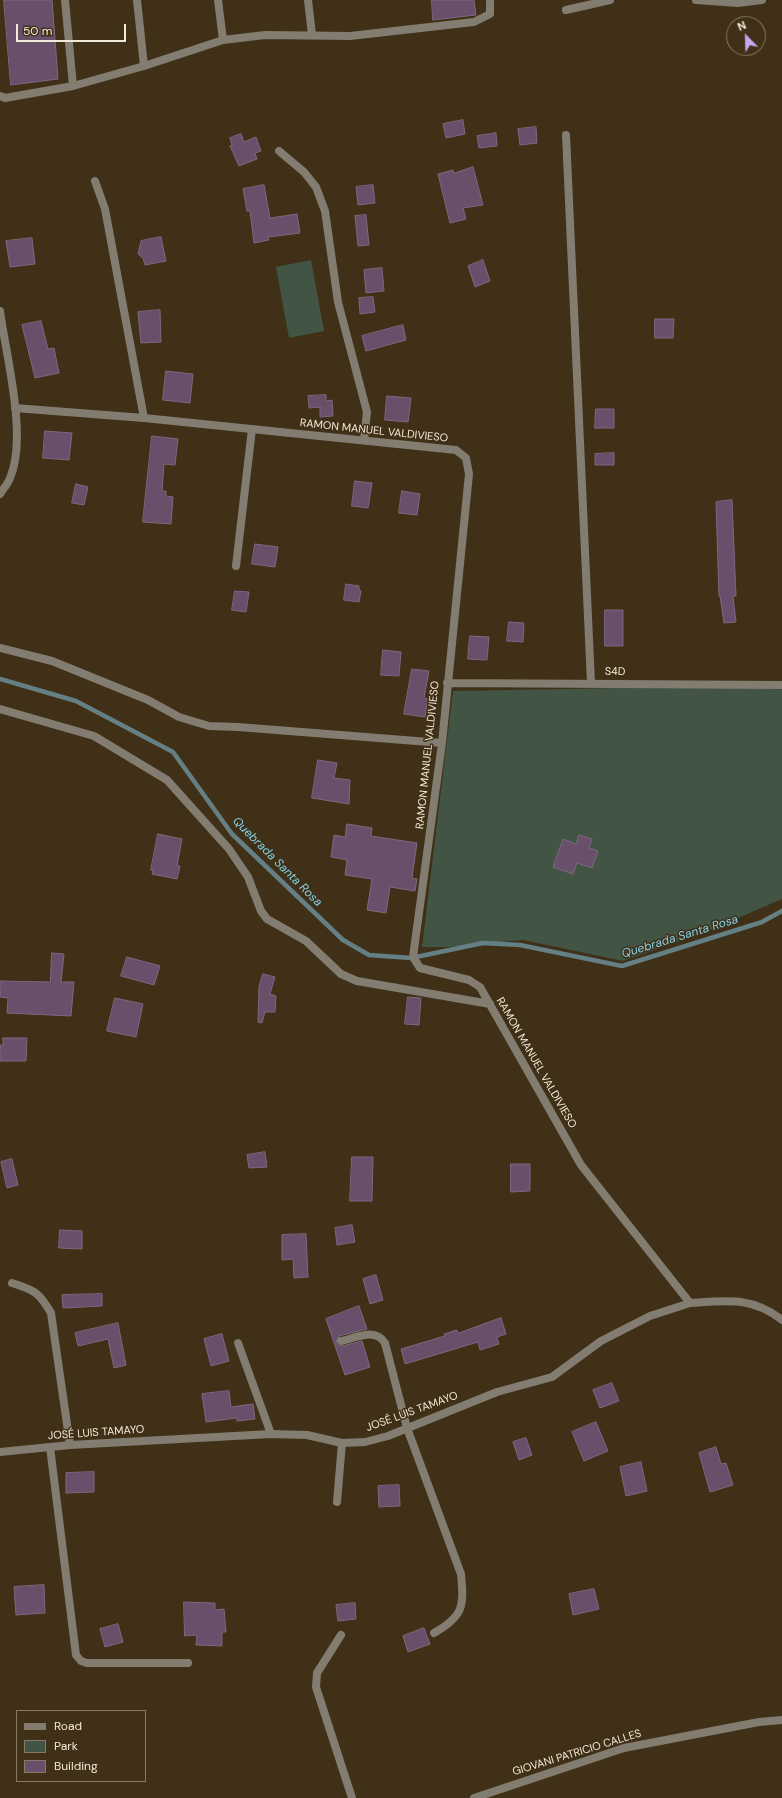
<!DOCTYPE html>
<html>
<head>
<meta charset="utf-8">
<style>
	body { margin:0 }
	#map { position:relative; width:782px; height:1798px; overflow:hidden; background:#3f3017; font-family:"DM Sans",sans-serif }
	canvas { display:block }
	.legend { position:absolute; left:16px; top:1710px; width:130px; height:72px; box-sizing:border-box; background:#3f3017; border:1px solid #877a65; margin:0; padding:5px 7px; list-style:none; font-size:12px; color:#f2e9da }
	.legend li { display:flex; align-items:center; gap:8px; height:20px }
	.legend b { width:20px; border:1px solid #877a65 }
	.north { position:absolute; left:726px; top:16px; width:40px; height:40px; box-sizing:border-box; background:#3f3017; border:1px solid #877a65; border-radius:50%; rotate:337deg; font-size:11px; font-weight:700; line-height:16px; text-align:center; color:#f2e9da }
	.north::after { content:''; display:block; margin:auto; width:14px; height:18px; background:#c4a7f1; clip-path:polygon(50% 0,100% 100%,50% 72%,0 100%) }
	.scale { position:absolute; left:16px; top:24px; width:110px; height:18px; box-sizing:border-box; border:2px solid #f2e9da; border-top:0; padding-left:5px; font-size:12px; line-height:14px; white-space:nowrap; color:#f2e9da; -webkit-text-stroke:3px #3f3017; paint-order:stroke }
</style>
</head>
<body>
<div id="map">
<canvas width="782" height="1798"></canvas>
<ul class="legend">
<li><b style="height:5px;background:#827d70"></b>Road</li>
<li><b style="height:11px;background:#425443"></b>Park</li>
<li><b style="height:11px;background:#68506a"></b>Building</li>
</ul>
<div class="north">N</div>
<div class="scale">50 m</div>
</div>
<script>
const c = document.querySelector('canvas').getContext('2d');
c.lineJoin = 'round';
function fillPath(path, color) { c.fillStyle = color; c.fill(path, 'evenodd'); }
function trace(path, color, width, dash) { c.strokeStyle = color; c.lineWidth = width; c.lineCap = dash ? 'butt' : 'round'; c.setLineDash(dash || []); c.stroke(path); }
function label(font, color, halo, rows, align = 'center') {
  c.font = font + ' "DM Sans",sans-serif'; c.lineWidth = 3; c.setLineDash([]); c.textBaseline = 'middle'; c.strokeStyle = halo; c.fillStyle = color; for (const [text, x, y, turn = 0] of rows) {
    c.save(); c.translate(x, y); c.rotate((+turn || 0) * Math.PI / 180); c.textAlign = isNaN(turn) ? turn : align; if (halo) c.strokeText(text, 0, 0); c.fillText(text, 0, 0); c.restore();
  }
}
const green = new Path2D(`
	M311,260L324,331L289,338L276,267Z
	M782,685V899L708,931L623,961L523,940L449,947H422L453,691Z`);
const stream = new Path2D(`
	M0,679L76,701L173,752L232,834L343,940L369,955L411,958
	M416,957L483,943L520,945L622,966L762,922L782,911`);
const building = new Path2D(`
	M4,0H52L58,79L11,85Z
	M432,0H474L476,15L433,20Z
	M463,120L465,134L446,138L443,124Z
	M536,127L537,143L520,145L518,129Z
	M496,133L497,146L479,148L477,136Z
	M241,134L244,142L256,137L261,151L255,153L257,159L239,166L230,146L232,145L230,138Z
	M473,167L483,205L463,208L466,219L450,223L438,174L453,170L454,173Z
	M264,185L270,218L297,214L300,233L268,237L269,240L254,243L250,211H247L243,189Z
	M373,185L375,203L358,205L356,187Z
	M366,215L369,245L358,246L355,216Z
	M161,237L166,261L145,265L143,258L138,254L141,241Z
	M32,238L35,264L10,267L6,241Z
	M483,260L490,281L475,287L468,266Z
	M382,268L384,291L366,293L364,270Z
	M373,297L375,312L360,314L359,298Z
	M160,310L161,342L141,343L138,312Z
	M655,319H674L673,338H655Z
	M41,321L48,349L54,348L59,373L35,378L22,325Z
	M403,325L406,340L366,351L362,336Z
	M166,371L193,374L190,403L163,400Z
	M326,395V401L332,400L333,416L320,417V407L309,408L308,396Z
	M387,396L411,398L408,422L385,420Z
	M596,409H614V428H595Z
	M45,431L72,433L69,460L43,458Z
	M152,436L178,439L175,465L164,464L162,491H166V496L173,497L171,524L143,522Z
	M614,453V465H595V454Z
	M355,481L372,483L368,508L352,506Z
	M76,484L88,487L84,505L72,503Z
	M402,491L420,494L417,515L399,513Z
	M732,500L736,596H733L736,622L724,623L720,596H719L716,502Z
	M255,544L278,547L275,567L252,564Z
	M346,584L359,586V590L361,591L359,602L344,600Z
	M235,591L249,592L246,612L232,610Z
	M605,610H623V646H605Z
	M509,622L524,623L523,642L507,641Z
	M470,636L489,637L487,660L468,659Z
	M383,650L401,652L399,676L381,675Z
	M412,669L429,671L424,698L428,699L425,717L404,714Z
	M318,760L337,763L334,778L350,780L349,804L312,798Z
	M347,824L372,828L371,836L417,843L412,878L417,879L415,891L390,887L386,913L367,910L372,879L345,875L347,860L331,857L334,835L345,837Z
	M158,834L182,839L177,866H180L177,879L152,874L153,870H151Z
	M579,835L592,839L589,848L598,851L592,868L577,863L573,874L553,867L563,839L576,844Z
	M52,953L64,954L61,982H74L71,1016L7,1013L8,998L0,997V981L50,982Z
	M127,957L160,966L154,985L121,976Z
	M263,974L275,977L270,994L276,996L275,1012H265L262,1023L258,1022L259,987Z
	M408,997L421,998L419,1025L405,1024Z
	M115,998L143,1004L136,1037L107,1031Z
	M3,1038H27L26,1061H0V1045H3Z
	M265,1152L267,1167L249,1168L247,1155Z
	M352,1157H373L372,1201H350Z
	M12,1159L18,1185L7,1188L1,1162Z
	M511,1164H530V1191L511,1192Z
	M352,1225L355,1242L337,1245L335,1228Z
	M60,1230L82,1231V1249L59,1248Z
	M306,1234L308,1277L294,1278L293,1259L282,1260V1235Z
	M376,1275L383,1300L370,1304L363,1279Z
	M102,1294V1306L63,1308L62,1295Z
	M359,1306L367,1329L339,1336L336,1342L337,1345L342,1346L362,1341L370,1367L345,1375L326,1319Z
	M501,1318L506,1334L497,1337L499,1344L480,1350L478,1342L405,1364L401,1349L445,1336L444,1334L457,1330L458,1333Z
	M118,1323L126,1365L114,1368L108,1339L78,1346L75,1333Z
	M222,1334L229,1361L211,1366L204,1339Z
	M612,1383L619,1401L600,1408L593,1390Z
	M229,1391L231,1407L253,1404L255,1419L237,1421V1418L206,1422L202,1394Z
	M596,1422L608,1451L584,1461L572,1432Z
	M526,1438L532,1455L519,1460L513,1442Z
	M716,1447L721,1464L726,1463L733,1485L710,1492L699,1453Z
	M641,1462L647,1491L626,1496L620,1467Z
	M94,1472V1492L66,1493V1473Z
	M399,1485L400,1506L379,1507L378,1486Z
	M44,1585L45,1613L16,1615L14,1587Z
	M594,1589L599,1609L573,1615L569,1594Z
	M184,1602L215,1603V1610L224,1609L226,1632H222V1646L196,1645L197,1635L185,1636Z
	M355,1603L356,1619L338,1621L336,1605Z
	M118,1624L123,1642L105,1647L100,1629Z
	M424,1628L430,1644L408,1652L403,1636Z`);
const service = new Path2D(`
	M236,566L252,429
	M12,1283C34,1290 39,1292 51,1313L70,1445
	M238,1343L271,1434
	M407,1428L461,1574C464,1606 464,1616 434,1633
	M337,1502L342,1443
	M341,1635L317,1673L316,1687L352,1798`);
const minor = new Path2D(`
	M65,0L73,86
	M137,0L144,66
	M218,0L223,40
	M308,0L312,35
	M696,0L738,3L762,0
	M566,10L610,0
	M0,96L5,98L73,86L144,66L223,40L265,35L350,36L474,22L490,14V0
	M566,135L591,683
	M279,151L304,172L316,187L325,211L338,302L367,412L364,440
	M95,181L105,209L144,418
	M0,311C6,356 28,437 10,478C8,484 3,489 0,494
	M15,408L144,418L456,450L466,458L469,474L442,743L413,957L420,968L469,980L480,987L581,1165L690,1303C726,1301 752,1296 782,1320
	M0,648L52,661L148,700L179,717L209,726L238,727L442,743
	M447,683L782,685
	M0,709L94,736L167,780L229,849L248,877L261,911L267,919L306,941L341,974L357,981L490,1004
	M341,1341C356,1338 375,1327 385,1343L407,1428
	M50,1447L76,1655L81,1661L87,1663H188
	M0,1452L70,1445L271,1434L307,1435L342,1443L365,1442L388,1436L497,1392L552,1377L601,1341L650,1316L690,1303
	M474,1798L624,1748L759,1722L782,1720`);
const streetNames = [
	["RAMON MANUEL VALDIVIESO",374,431,6],
	["S4D",615,672,1],
	["RAMON MANUEL VALDIVIESO",428,755,-84],
	["RAMON MANUEL VALDIVIESO",536,1063,60],
	["JOSÉ LUIS TAMAYO",412,1412,-20],
	["JOSÉ LUIS TAMAYO",96,1433,-4],
	["GIOVANI PATRICIO CALLES",577,1753,-17]
];
const waterNames = [
	["Quebrada Santa Rosa",277,862,45],
	["Quebrada Santa Rosa",680,937,-17]
];
fillPath(green, '#425443');
trace(stream, '#658085', 4.5);
fillPath(building, '#68506a');
trace(building, '#7d6880', 1);
trace(service, '#827d70', 8);
trace(minor, '#827d70', 8);
label('11px', '#f2e9da', '#3f3017', streetNames);
label('italic 12px', '#84cee7', '#3f3017', waterNames);
</script>
</body>
</html>
